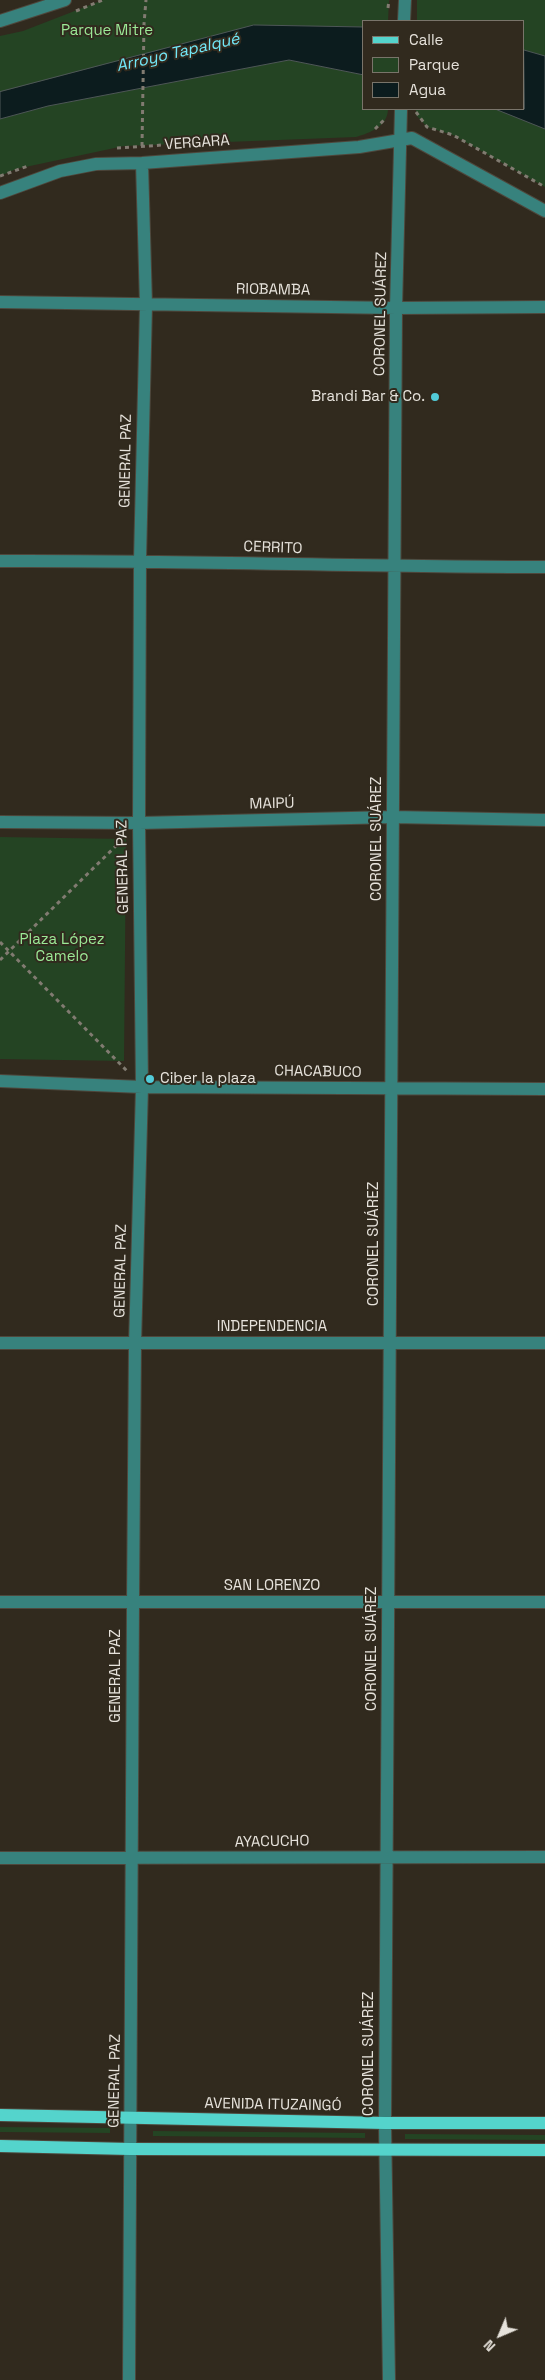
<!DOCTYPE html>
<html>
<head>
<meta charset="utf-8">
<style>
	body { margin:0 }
	#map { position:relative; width:545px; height:2380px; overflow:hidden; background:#312a1e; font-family:"Space Grotesk",sans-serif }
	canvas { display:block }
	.legend { position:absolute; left:362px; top:20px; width:162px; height:90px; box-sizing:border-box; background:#312a1e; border:1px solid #79746a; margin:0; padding:6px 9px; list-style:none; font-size:15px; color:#e6e2db }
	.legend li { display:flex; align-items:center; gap:10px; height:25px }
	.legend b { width:25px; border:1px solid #79746a }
	.north { position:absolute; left:475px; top:2310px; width:50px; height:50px; -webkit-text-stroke:4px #312a1e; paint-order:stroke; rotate:225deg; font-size:14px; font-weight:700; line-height:20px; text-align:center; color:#e6e2db }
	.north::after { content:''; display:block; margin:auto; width:18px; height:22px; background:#e6e2db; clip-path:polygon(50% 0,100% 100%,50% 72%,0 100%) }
</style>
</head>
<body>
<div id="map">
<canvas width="545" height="2380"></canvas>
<ul class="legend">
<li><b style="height:6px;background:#54d4cc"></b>Calle</li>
<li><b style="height:14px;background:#244423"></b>Parque</li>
<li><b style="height:14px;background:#0c1c1e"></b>Agua</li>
</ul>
<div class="north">N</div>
</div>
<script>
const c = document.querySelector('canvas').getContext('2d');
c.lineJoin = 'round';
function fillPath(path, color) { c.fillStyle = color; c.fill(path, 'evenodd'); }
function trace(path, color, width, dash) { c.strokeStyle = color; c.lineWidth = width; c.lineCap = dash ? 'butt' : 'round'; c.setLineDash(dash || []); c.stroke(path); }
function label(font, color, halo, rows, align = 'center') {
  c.font = font + ' "Space Grotesk",sans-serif'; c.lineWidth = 4; c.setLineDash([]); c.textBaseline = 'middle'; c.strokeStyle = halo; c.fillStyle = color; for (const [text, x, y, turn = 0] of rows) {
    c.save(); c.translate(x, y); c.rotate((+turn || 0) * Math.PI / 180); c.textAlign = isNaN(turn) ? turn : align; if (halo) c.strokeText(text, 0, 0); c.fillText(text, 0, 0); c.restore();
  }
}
const green = new Path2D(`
	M103,0H389L388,21H364V27L254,25L0,92V36L23,31Z
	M417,0H545V56L524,50V21H417Z
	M289,60L364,75V109H388C388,126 370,133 356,137L124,146L16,169L0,176V119L48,106Z
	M416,109H495L545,129V187L453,135L427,127L416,115Z
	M0,837L126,839L124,1061L0,1059Z
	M0,2127L110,2128V2133L0,2132Z
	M153,2131L365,2133V2138L153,2136Z
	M405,2134L545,2135V2140L405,2139Z`);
const water = new Path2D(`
	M254,25L364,27V75L289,60L48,106L0,119V92Z
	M524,50L545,56V129L495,109H524Z`);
const path = new Path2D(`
	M388,8L389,0
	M76,11L103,0
	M416,112L427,127L453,135L545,187
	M375,129L386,118
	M142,146L144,24L146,0
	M117,148L178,144
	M0,176L28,166
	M0,942L128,1072
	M0,960L124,838`);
const minor = new Path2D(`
	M0,21L65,0
	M404,21L405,0
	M0,193L60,171L96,164L142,163L359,147L412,138L545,211
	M0,302L396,308L545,307
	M0,561C182,560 363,567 545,567
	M0,822L139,823L393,817L545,820
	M0,1081L142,1087L545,1089
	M0,1343H545
	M0,1602H545
	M0,1858L545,1857
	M129,2380L133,1603L135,1344L142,1087L139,823L140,560L146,305L142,163
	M389,2380L385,2123L396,308L401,109`);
const major = new Path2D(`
	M0,2115L385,2123H545
	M0,2146L130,2149L545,2150`);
const markers = [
	[435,397,5,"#52cbd8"],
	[150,1079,5,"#52cbd8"]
];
const parkNames = [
	["Parque Mitre",107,31],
	["Plaza López",62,940],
	["Camelo",62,957]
];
const streetNames = [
	["VERGARA",197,143,-4],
	["RIOBAMBA",273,290,1],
	["CORONEL SUÁREZ",381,314,-89],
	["GENERAL PAZ",126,461,-89],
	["CERRITO",273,548,2],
	["MAIPÚ",272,804,-1],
	["CORONEL SUÁREZ",377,839,-90],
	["GENERAL PAZ",123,867,-91],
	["CHACABUCO",318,1072,1],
	["CORONEL SUÁREZ",374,1244,-90],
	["GENERAL PAZ",121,1271,-89],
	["INDEPENDENCIA",272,1327],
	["SAN LORENZO",272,1586],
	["CORONEL SUÁREZ",372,1649,-90],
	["GENERAL PAZ",116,1676,-90],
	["AYACUCHO",272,1842,-1],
	["CORONEL SUÁREZ",369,2054,-90],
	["GENERAL PAZ",115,2081,-89],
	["AVENIDA ITUZAINGÓ",273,2105,1]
];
const poiNames = [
	["Brandi Bar & Co.",425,397],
	["Ciber la plaza",160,1079,"left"]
];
const waterNames = [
	["Arroyo Tapalqué",178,53,-13]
];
fillPath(green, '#244423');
fillPath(water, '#0c1c1e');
trace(water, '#4d5757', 1);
trace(minor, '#4e473c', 14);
trace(major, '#4e473c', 14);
trace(path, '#817b71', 3, [4, 4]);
trace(minor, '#37827d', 12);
trace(major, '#54d4cc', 12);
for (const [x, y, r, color] of markers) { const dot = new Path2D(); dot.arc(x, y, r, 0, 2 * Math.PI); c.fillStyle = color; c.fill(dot); trace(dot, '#312a1e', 2); }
label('15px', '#9be996', '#312a1e', parkNames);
label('15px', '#e6e2db', '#312a1e', streetNames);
label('15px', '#e6e2db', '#312a1e', poiNames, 'right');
label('italic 16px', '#72e8f8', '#312a1e', waterNames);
</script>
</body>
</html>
